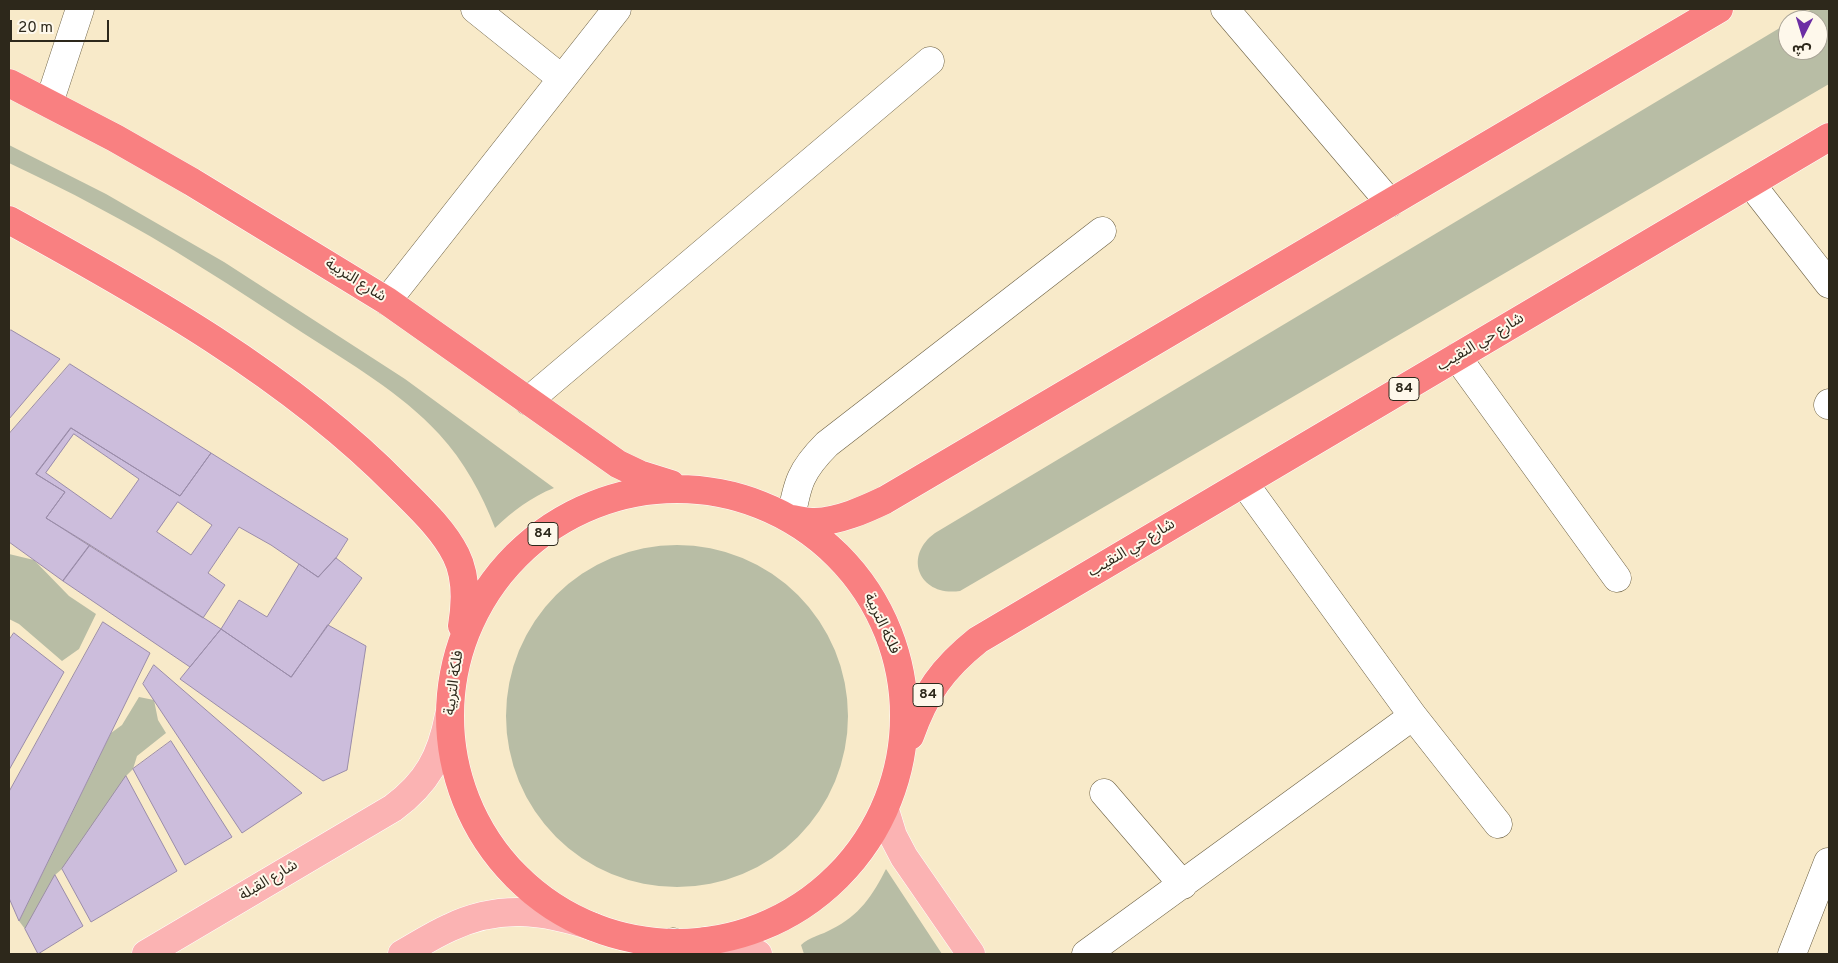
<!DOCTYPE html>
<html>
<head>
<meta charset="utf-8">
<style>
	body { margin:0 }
	#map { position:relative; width:1838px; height:963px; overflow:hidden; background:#f8eac9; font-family:Overpass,"Noto Sans Arabic",sans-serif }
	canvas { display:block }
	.frame { position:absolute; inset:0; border:10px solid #2d281b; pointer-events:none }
	.north { position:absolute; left:1778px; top:10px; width:50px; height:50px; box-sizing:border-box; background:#fef8eb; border:1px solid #aaa598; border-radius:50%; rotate:185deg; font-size:14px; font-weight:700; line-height:20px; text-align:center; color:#2d281b }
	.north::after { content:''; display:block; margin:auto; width:18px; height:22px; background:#6c2ea4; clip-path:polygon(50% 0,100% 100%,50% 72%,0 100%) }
	.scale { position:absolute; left:10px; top:20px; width:99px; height:22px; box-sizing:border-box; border:2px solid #2d281b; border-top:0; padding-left:6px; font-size:15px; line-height:18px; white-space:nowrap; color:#2d281b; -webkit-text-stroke:4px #fef8eb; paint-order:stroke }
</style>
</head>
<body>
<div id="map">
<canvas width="1838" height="963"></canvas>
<div class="frame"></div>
<div class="north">ش</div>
<div class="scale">20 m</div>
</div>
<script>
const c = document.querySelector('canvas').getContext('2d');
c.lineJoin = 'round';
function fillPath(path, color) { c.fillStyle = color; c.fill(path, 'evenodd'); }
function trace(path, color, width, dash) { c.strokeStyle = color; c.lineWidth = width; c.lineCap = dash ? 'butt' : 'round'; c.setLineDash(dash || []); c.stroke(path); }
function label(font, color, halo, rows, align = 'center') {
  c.font = font + ' Overpass,"Noto Sans Arabic",sans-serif'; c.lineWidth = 4; c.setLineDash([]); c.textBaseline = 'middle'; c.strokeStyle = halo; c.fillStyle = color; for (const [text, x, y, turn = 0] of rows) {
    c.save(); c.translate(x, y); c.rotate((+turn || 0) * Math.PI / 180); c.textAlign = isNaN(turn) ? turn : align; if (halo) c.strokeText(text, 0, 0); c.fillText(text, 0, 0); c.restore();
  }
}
const green = new Path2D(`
	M1812,9H1829V84L960,591C920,597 902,557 935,533L1788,23V50H1818V20H1792Z
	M9,145L106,194L224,262L405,379L554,488C531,497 513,511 495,528C482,494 464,461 439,434C400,392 351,364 303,333C236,289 168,244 97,207C68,191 38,177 9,163Z
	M506 716a171 171 0 1 1 342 0a171 171 0 1 1-342 0Z
	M9,554L34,560L69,596L96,614L79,649L62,661L19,624L9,619Z
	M139,697L154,700L158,720L166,733L137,756L133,769L126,776L62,869L55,875L25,929L19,921L111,733L122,725Z
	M886,869L942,954H804L801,945C809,937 822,935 832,929C859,916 873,895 886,869Z`);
const building = new Path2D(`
	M11,330L60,359L9,419V332Z
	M70,364L211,453L180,496L71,428L36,474L65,492L46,518L90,545L63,581L9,542V434Z
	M71,428L180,496L211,453L348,539L336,558L318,577L271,545L239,527L208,573L225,585L203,618L46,518L65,492L36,474ZM74,434L139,479L111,519L46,473ZM178,502L212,525L191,555L157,532Z
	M90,545L221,629L190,667L63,581Z
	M336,558L362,578L291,677L221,629L239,600L267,617L299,564L318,577Z
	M103,622L150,653L19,921L9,898V792Z
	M328,625L366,646L347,770L323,781L180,679L221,629L291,677Z
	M14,633L64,672L9,770V640Z
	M154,665L302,793L242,833L143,684Z
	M171,741L232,837L185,865L133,769Z
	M126,776L177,871L91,922L62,869Z
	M55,875L83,926L38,954L25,929Z`);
const minor = new Path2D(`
	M475,9L561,78
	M1225,9L1390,203
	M49,103L80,9
	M1751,184L1829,284
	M387,301L617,9
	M1457,357L1617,578
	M528,401L930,61
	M1828,405L1829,403
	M1244,483L1413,716L1498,824
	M791,519C797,483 801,470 827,444L1102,231
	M1104,793L1183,885
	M671,954L673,942
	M1086,954L1413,716
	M1792,954L1828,862`);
const major = new Path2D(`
	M885,810L893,836L904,857L971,954
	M705,941L734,946L758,954
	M146,954L393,808C427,783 441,757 449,715
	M402,954C418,945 433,935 449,928C499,904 543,910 594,927`);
const highway = new Path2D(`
	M9,83L115,138L192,182L387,301L618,464L639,474L671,484
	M9,220C144,294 290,376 398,486C419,507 443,529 456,555C467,577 466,602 462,626
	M450 716a227 227 0 1 1 454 0a227 227 0 1 1-454 0Z
	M791,519C799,520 807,522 815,522C839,521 864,510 885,500L1719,9
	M910,736C925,693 943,668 978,640L1829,137`);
const shields = [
	[1404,389,30],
	[543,534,30],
	[928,695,30]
];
const shieldNames = [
	["84",1404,389],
	["84",543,534],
	["84",928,695]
];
const streetNames = [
	["شارع التربية",355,281,32],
	["شارع حي النقيب",1481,343,-31],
	["شارع حي النقيب",1132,549,-31],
	["فلكة التربية",881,624,65],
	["فلكة التربية",455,683,-82],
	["شارع القبلة",269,881,-31]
];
fillPath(green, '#b8bda5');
fillPath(building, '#ccbddc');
trace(building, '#9a8ca9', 1);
trace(minor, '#6c6043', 29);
trace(major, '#fff', 29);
trace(highway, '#fff', 29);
trace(minor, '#fff', 28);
trace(major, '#fbb3b3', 28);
trace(highway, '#f98081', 28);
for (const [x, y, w] of shields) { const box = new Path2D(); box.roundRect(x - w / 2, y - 11.5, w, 23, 4); c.fillStyle = '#fef8eb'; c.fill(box); trace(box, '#2d281b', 1); }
label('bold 14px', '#2d281b', null, shieldNames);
label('15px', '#2d281b', '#fef8eb', streetNames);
</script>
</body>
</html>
